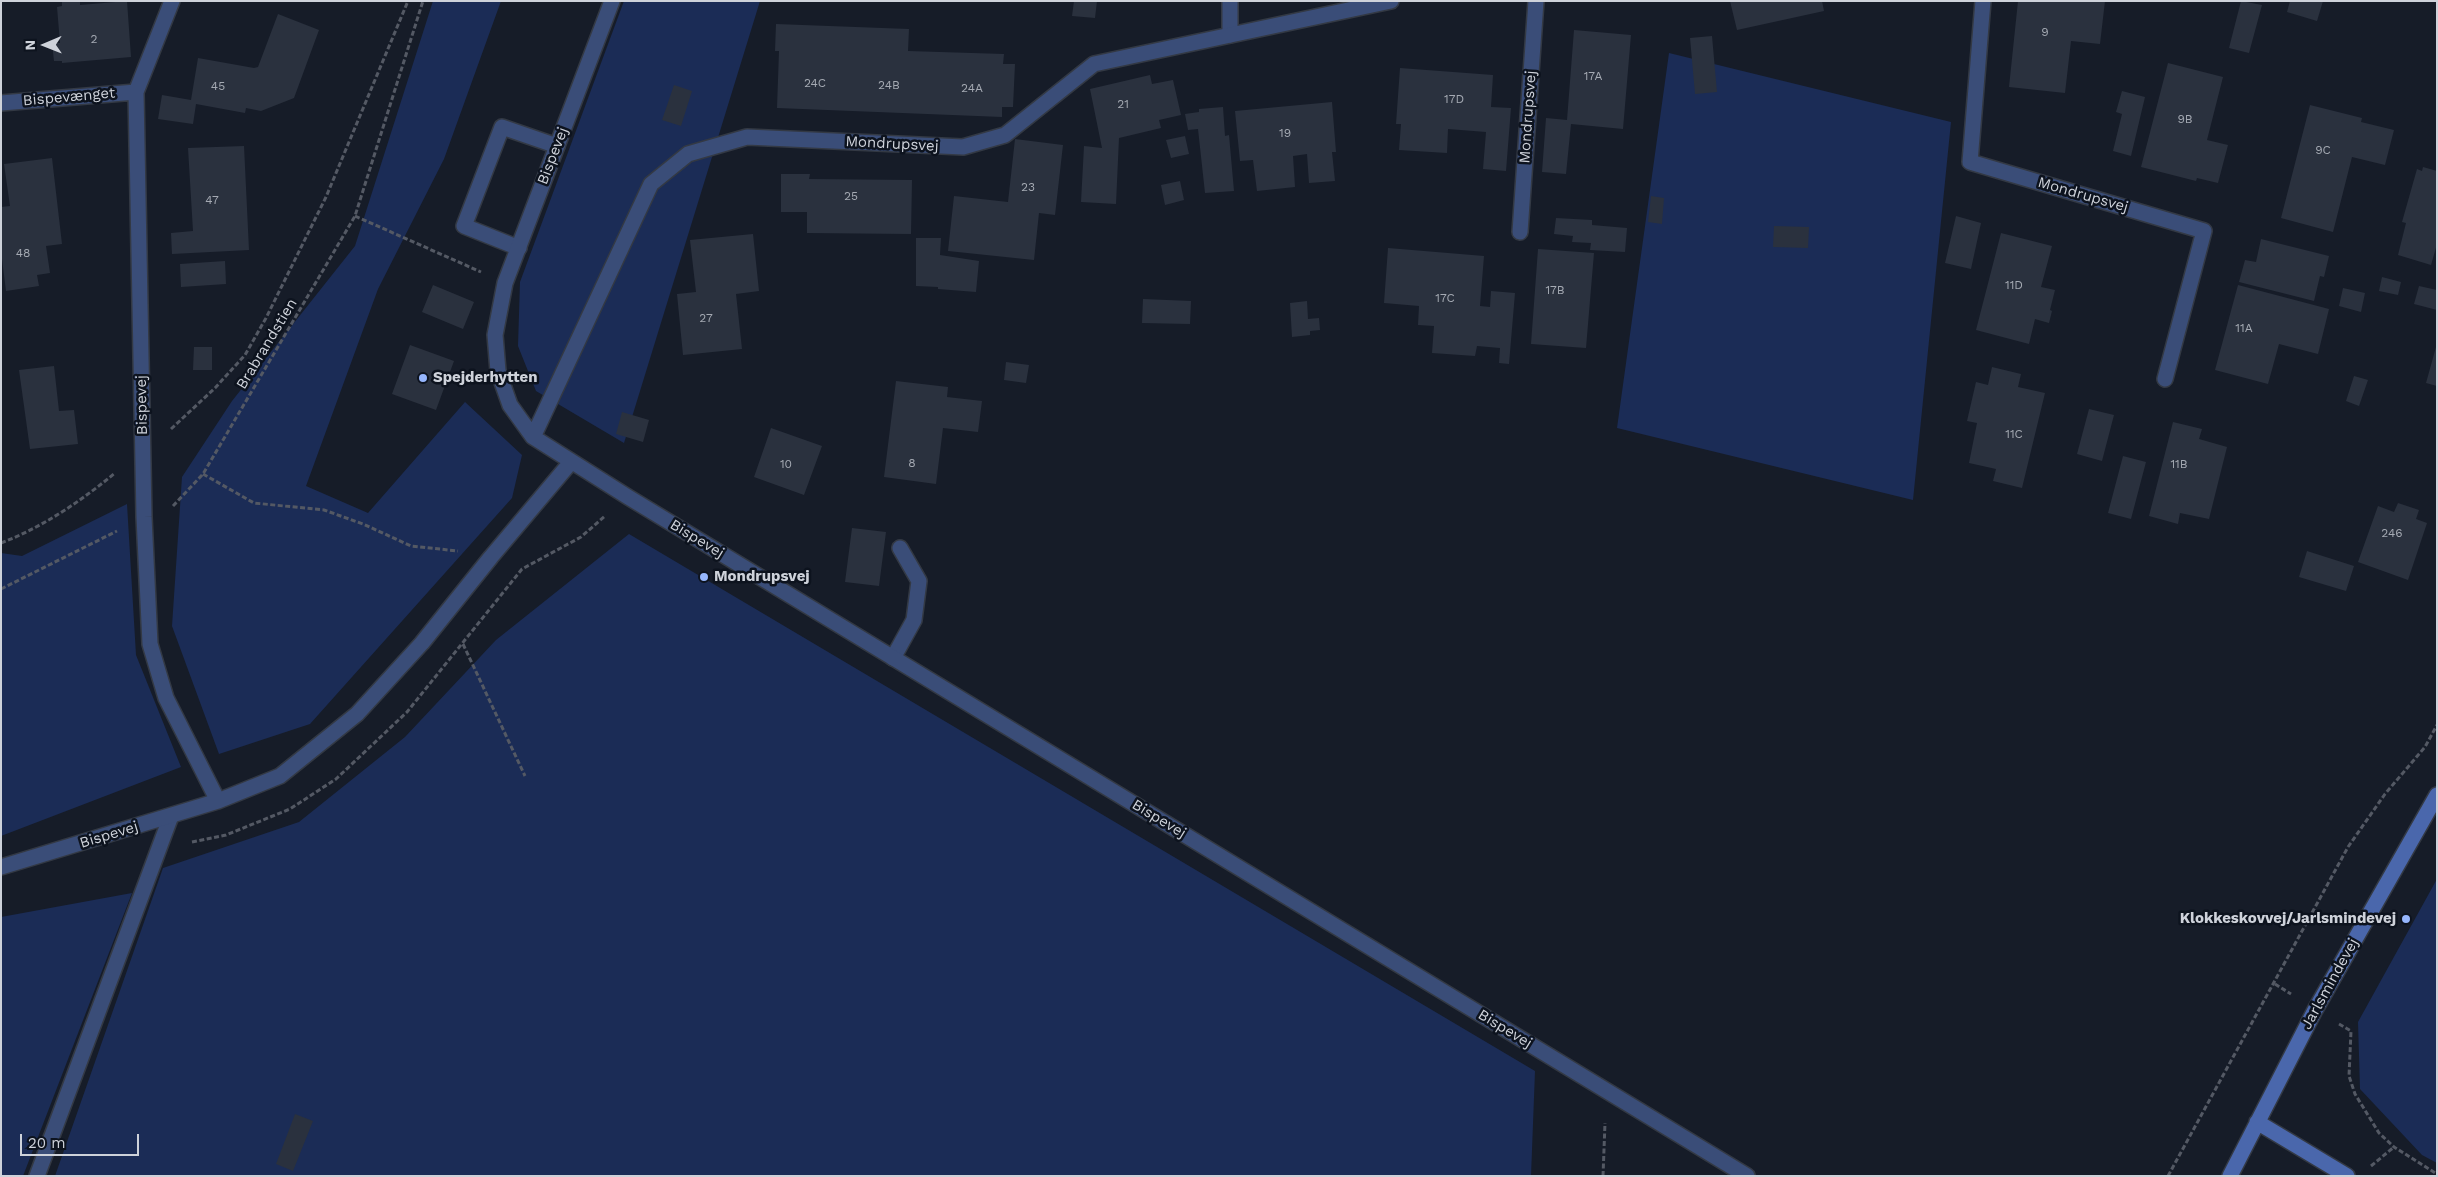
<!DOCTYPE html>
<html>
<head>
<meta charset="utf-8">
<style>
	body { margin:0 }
	#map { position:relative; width:2438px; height:1177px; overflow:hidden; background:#161c28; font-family:"Work Sans",sans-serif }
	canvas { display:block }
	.frame { position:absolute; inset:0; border:2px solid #ced2da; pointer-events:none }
	.north { position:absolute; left:20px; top:20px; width:50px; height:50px; -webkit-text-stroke:4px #0d131e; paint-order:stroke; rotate:269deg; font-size:14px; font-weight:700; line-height:20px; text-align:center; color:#ced2da }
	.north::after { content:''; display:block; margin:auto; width:18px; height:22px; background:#ced2da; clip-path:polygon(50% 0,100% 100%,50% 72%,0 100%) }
	.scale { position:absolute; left:20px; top:1134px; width:119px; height:22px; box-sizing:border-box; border:2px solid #ced2da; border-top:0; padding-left:6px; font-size:15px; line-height:18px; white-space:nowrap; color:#ced2da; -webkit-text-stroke:4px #0d131e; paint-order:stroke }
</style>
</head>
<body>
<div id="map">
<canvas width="2438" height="1177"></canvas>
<div class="frame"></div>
<div class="north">N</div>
<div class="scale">20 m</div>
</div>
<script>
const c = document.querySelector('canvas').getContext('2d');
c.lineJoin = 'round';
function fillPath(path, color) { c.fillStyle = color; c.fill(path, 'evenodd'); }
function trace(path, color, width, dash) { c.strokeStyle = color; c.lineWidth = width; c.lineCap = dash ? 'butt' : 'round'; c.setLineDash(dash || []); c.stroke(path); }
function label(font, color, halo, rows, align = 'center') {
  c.font = font + ' "Work Sans",sans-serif'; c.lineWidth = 5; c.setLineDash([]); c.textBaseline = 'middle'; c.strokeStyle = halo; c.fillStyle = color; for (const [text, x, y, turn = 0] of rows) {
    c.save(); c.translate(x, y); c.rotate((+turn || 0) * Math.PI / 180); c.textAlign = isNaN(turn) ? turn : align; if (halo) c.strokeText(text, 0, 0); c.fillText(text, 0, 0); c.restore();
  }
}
const green = new Path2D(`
	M433,1H501L444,159L378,289L306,486L368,513L465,402L522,455L512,498L310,724L219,754L172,626L182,477L232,401L355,246Z
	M624,1H760L624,443L536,391L518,346L520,282Z
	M1669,53L1951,122L1913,500L1617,428Z
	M127,504L136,655L181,767L1,836V553L22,556Z
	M629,534L1535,1071L1531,1176H55L163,868L299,822L405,737L496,640Z
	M2437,879V1163L2422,1155L2360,1089L2358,1022Z
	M132,893L23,1176H1V917Z`);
const building = new Path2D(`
	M62,1H80V5L127,1L131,57L62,63V61H54L52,43H60L57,7L62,6Z
	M1074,1H1097L1095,18L1072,16Z
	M1730,1H1822L1824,11L1737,30Z
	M2018,1H2105L2100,44L2071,41L2065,93L2009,87Z
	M2241,1L2262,5L2249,53L2229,48Z
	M2290,1H2323L2317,21L2287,12Z
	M278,14L319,30L294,98L261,111L246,108L245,113L196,104L193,124L158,119L162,95L191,100L198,58L254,68L258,67Z
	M776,24L909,29L908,51L1004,54L1003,64H1015L1013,107H1002V117L777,108L779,51H775Z
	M1574,30L1631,35L1623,129L1571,124L1566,174L1542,172L1546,118L1567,120Z
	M1712,36L1717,92L1695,94L1690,38Z
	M2168,63L2223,77L2207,140L2228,145L2218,183L2197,178L2196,181L2141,167Z
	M1400,68L1493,75L1491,107L1511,108L1506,171L1483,169L1486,132L1448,129L1447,153L1399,150L1401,124H1396Z
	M1150,75L1152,84L1173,80L1181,115L1159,120L1161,128L1119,138L1116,204L1081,202L1084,146L1102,148L1090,89Z
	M674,85L692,91L681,126L662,120Z
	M2122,91L2145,97L2131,156L2113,151L2122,114L2116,112Z
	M1332,102L1336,152H1332L1335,181L1309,183L1307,154L1293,156L1295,187L1257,191L1253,160L1240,161L1235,111Z
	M2310,105L2362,118L2361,122L2394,130L2385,165L2352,157L2333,232L2281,218Z
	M1223,107L1225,136L1229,135L1234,191L1205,193L1198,129L1188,130L1185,114L1199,112V109Z
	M1185,136L1189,154L1171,158L1166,140Z
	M1015,139L1063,145L1055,215L1039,213L1034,260L948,251L954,196L1008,202Z
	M244,146L249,250L172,254L171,233L193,231L188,148Z
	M52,158L62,244L46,246L50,273L37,275L39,286L6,291L1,251V207L10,206L4,164Z
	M2423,167L2437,171V244L2431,265L2398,255L2406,223L2402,222L2417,169L2422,171Z
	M781,174H810L809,179L912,180L911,234L807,233V212H781Z
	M1180,181L1184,200L1165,205L1161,185Z
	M1651,196L1664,198L1662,224L1648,222Z
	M1956,216L1981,223L1971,269L1945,263Z
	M1556,218L1592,220V225L1627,228L1625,252L1590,250L1591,243L1572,242L1573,236L1554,234Z
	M1774,226L1809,227L1808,248L1773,247Z
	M2001,233L2052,246L2041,287L2055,290L2050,310L2052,311L2049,323L2035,319L2029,344L1976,330Z
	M753,234L759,291L736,294L742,349L683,355L677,294L696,292L690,240Z
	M916,238H941L940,255L979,261L976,292L938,289V287L916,286Z
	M2261,239L2329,256L2324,277L2320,276L2314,301L2239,282L2245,260L2256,262Z
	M1388,248L1484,256L1480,306L1490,307L1491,291L1515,293L1509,364L1499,363L1500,348L1477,346L1475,356L1432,353L1434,326L1418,325L1419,306L1384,303Z
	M1538,249L1594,253L1586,348L1531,344Z
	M225,261L226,284L181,287L180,264Z
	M2382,277L2401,282L2398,295L2379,291Z
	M433,285L474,302L463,329L422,312Z
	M2238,285L2329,309L2318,354L2279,344L2268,384L2215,370Z
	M2419,286L2437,290V310L2414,304Z
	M2343,288L2365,293L2361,312L2339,306Z
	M1143,299L1191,301L1190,324L1142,323Z
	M1307,301L1308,319L1319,318L1320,330L1310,331V335L1292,337L1290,303Z
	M410,345L454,361L436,410L392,394Z
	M194,347H212V370H193Z
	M2436,347H2437V386L2426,383Z
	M1006,362L1029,365L1026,383L1004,380Z
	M54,366L59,411L74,410L78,444L30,449L19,370Z
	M1992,367L2021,374L2018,387L2045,393L2022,488L1993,481L1996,469L1969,463L1977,423L1967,421L1976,382L1988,385Z
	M2354,376L2368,380L2359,406L2346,401Z
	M896,381L948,387L947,397L982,401L978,432L943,428L936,484L884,477Z
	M2089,409L2114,415L2102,461L2077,454Z
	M622,412L649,420L643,442L616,434Z
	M2173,422L2202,429L2199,439L2227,447L2209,519L2180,513L2178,524L2149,516Z
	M771,428L822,446L804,495L754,477Z
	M2123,456L2146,462L2131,519L2108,513Z
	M2398,503L2419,510L2416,519L2427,523L2408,580L2358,562L2378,506L2394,512Z
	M852,528L886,532L879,586L845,582Z
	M2307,551L2354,566L2346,591L2299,577Z
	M295,1114L313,1121L293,1171L276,1164Z`);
const path = new Path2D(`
	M355,216L481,272
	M171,429L215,388L245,355L266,318L326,197L408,1
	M203,474L254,503L324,510L363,524L411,546L458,551
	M173,506L203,474L355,216L423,1
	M1,543C43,527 81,501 115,473
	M1,589L117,531
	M463,644L525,776
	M192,842L226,835L290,809L336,779L407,712L522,569L581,537L605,516
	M2275,984L2291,994
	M2339,1024L2351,1031L2349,1076L2355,1094L2379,1133L2394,1147L2437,1174
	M2371,1166L2394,1147
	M1603,1176L1605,1123
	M2168,1176L2348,847L2385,794L2425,747L2437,725`);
const lane = new Path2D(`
	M1230,35V1
	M519,248L464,226L502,127L557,146
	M893,658L914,620L919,581L900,548
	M37,1176L171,816`);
const street = new Path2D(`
	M172,1L136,92L144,517L150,644L166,698L218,801
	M612,1L505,283L495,335L498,371L510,405L533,437L628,497L1747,1176
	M1983,1L1970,162L2204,231L2165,379
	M1,103L136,92
	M1520,232L1536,1
	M533,437L651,184L688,154L747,137L963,147L1005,135L1094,64L1391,1
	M1,867L218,801L280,776L357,714L422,643L491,557L571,462`);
const secondary = new Path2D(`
	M2257,1122L2347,1176
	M2230,1176L2315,1010L2437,795`);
const markers = [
	[423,378,5,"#96b6fd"],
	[704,577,5,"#96b6fd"],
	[2406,919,5,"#96b6fd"]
];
const numberNames = [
	["9",2045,32],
	["2",94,39],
	["17A",1593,76],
	["24C",815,83],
	["24B",889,85],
	["45",218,86],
	["24A",972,88],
	["17D",1454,99],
	["21",1123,104],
	["9B",2185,119],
	["19",1285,133],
	["9C",2323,150],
	["23",1028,187],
	["25",851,196],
	["47",212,200],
	["48",23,253],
	["11D",2014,285],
	["17B",1555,290],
	["17C",1445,298],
	["27",706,318],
	["11A",2244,328],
	["11C",2014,434],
	["8",912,463],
	["10",786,464],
	["11B",2179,464],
	["246",2392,533]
];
const streetNames = [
	["Bispevænget",69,97,-5],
	["Mondrupsvej",1528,117,-86],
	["Mondrupsvej",892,144,3],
	["Bispevej",553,156,-69],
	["Mondrupsvej",2083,195,16],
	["Brabrandstien",267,344,-59],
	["Bispevej",142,405,-91],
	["Bispevej",697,539,31],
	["Bispevej",1159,819,31],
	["Bispevej",109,835,-17],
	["Jarlsmindevej",2330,984,-61],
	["Bispevej",1505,1029,31]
];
const poiNames = [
	["Spejderhytten",433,378],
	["Mondrupsvej",714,577],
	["Klokkeskovvej/Jarlsmindevej",2396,919,"right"]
];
fillPath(green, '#1b2c56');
fillPath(building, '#2a313e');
trace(lane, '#333944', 18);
trace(street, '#333944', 18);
trace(secondary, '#333944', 18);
trace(path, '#545964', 3, [5, 2.5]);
trace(lane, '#3a4d78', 15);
trace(street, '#3a4d78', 15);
trace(secondary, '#4a67ac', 15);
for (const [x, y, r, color] of markers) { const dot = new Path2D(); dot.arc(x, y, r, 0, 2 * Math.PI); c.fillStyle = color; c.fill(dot); trace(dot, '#0d131e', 2); }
label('12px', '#a5aab3', null, numberNames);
label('15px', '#ced2da', '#0d131e', streetNames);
label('bold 15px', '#ced2da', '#0d131e', poiNames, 'left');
</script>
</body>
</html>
